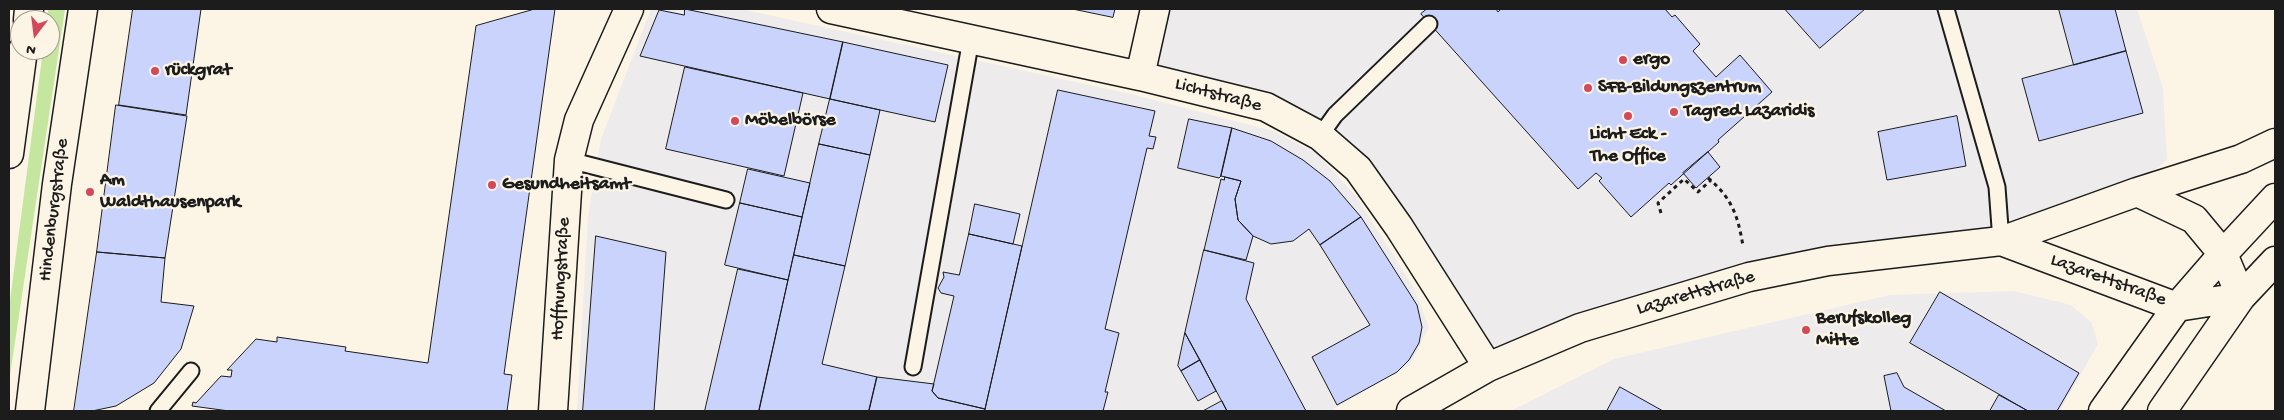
<!DOCTYPE html>
<html>
<head>
<meta charset="utf-8">
<style>
	body { margin:0 }
	#map { position:relative; width:2284px; height:420px; overflow:hidden; background:#fcf5e5; font-family:"Gochi Hand",sans-serif }
	canvas { display:block }
	.frame { position:absolute; inset:0; border:10px solid #1c1c1c; pointer-events:none }
	.north { position:absolute; left:10px; top:10px; width:50px; height:50px; box-sizing:border-box; background:#fcf5e5; border:1px solid #a29e95; border-radius:50%; rotate:195deg; font-size:14px; font-weight:700; line-height:20px; text-align:center; color:#1c1c1c }
	.north::after { content:''; display:block; margin:auto; width:18px; height:22px; background:#d1495b; clip-path:polygon(50% 0,100% 100%,50% 72%,0 100%) }
</style>
</head>
<body>
<div id="map">
<canvas width="2284" height="420"></canvas>
<div class="frame"></div>
<div class="north">N</div>
</div>
<script>
const c = document.querySelector('canvas').getContext('2d');
c.lineJoin = 'round';
function fillPath(path, color) { c.fillStyle = color; c.fill(path, 'evenodd'); }
function trace(path, color, width, dash) { c.strokeStyle = color; c.lineWidth = width; c.lineCap = dash ? 'butt' : 'round'; c.setLineDash(dash || []); c.stroke(path); }
function label(font, color, halo, rows, align = 'center') {
  c.font = font + ' "Gochi Hand",sans-serif'; c.lineWidth = 4.5; c.setLineDash([]); c.textBaseline = 'middle'; c.strokeStyle = halo; c.fillStyle = color; for (const [text, x, y, turn = 0] of rows) {
    c.save(); c.translate(x, y); c.rotate((+turn || 0) * Math.PI / 180); c.textAlign = isNaN(turn) ? turn : align; if (halo) c.strokeText(text, 0, 0); c.fillText(text, 0, 0); c.restore();
  }
}
const built = new Path2D(`
	M651,9H741L1135,95L1273,131L1316,153L1356,196L1413,287L1429,327L1410,365L1330,411H577L588,216L601,139Z
	M1162,9H2137L2163,88L2167,160L2130,190L2006,233L1833,257L1492,358L1359,162L1150,72Z
	M2014,291L2071,305L2092,323L2098,344L2060,411H1511L1614,359L1890,295Z`);
const green = new Path2D(`
	M48,9H65L9,382V308L43,50H50V20H47Z`);
const building = new Path2D(`
	M133,9H201L186,115L119,105Z
	M535,9H555L504,374L512,375L507,411H229L192,406L193,402L196,403L221,376L231,377L232,370H227L256,339L277,342V337L346,347L345,351L428,363L476,26Z
	M685,9L843,42L830,99L640,56L659,10L684,15Z
	M1073,9H1115L1113,17Z
	M1427,9H1496L1498,12L1501,9H1665L1672,17L1675,15L1700,44L1693,51L1716,77L1740,55L1772,92L1718,140L1719,142L1671,185L1669,183L1631,217L1599,181L1602,178L1596,173L1578,189L1421,14Z
	M1785,9H1865L1820,48Z
	M2059,9H2115L2126,51L2074,65Z
	M843,42L948,65L935,122L830,99Z
	M2126,51L2143,113L2039,141L2022,79Z
	M685,67L803,93L784,176L666,149Z
	M1058,90L1155,111L1149,136L1156,137L1153,149L1147,148L1105,329L1119,333L1105,392H1108L1103,411H985Z
	M830,99L880,110L870,155L819,144Z
	M116,105L187,116L165,258L97,252Z
	M1957,116L1966,166L1887,180L1878,132Z
	M1189,119L1232,128L1221,176L1219,178L1178,168Z
	M1232,128L1271,141L1303,160L1330,181L1361,217L1320,245L1309,229L1293,241L1271,244L1253,236L1238,220L1235,199L1241,181L1221,176Z
	M819,144L870,155L845,266L794,255Z
	M1708,152L1720,167L1696,188L1683,173Z
	M748,169L810,183L802,217L740,203Z
	M1225,177L1241,181L1235,199L1238,220L1253,236L1246,260L1204,250L1221,179L1224,180Z
	M740,203L802,217L788,280L725,265Z
	M975,204L1020,214L1013,244L969,234Z
	M1361,217L1417,305L1422,327L1419,343L1409,360L1397,372L1337,405L1312,357L1370,325L1320,245Z
	M969,234L1022,246L985,409L938,398L932,391L954,296L941,293L938,288L944,277L943,272L959,275Z
	M596,236L666,252L654,411H583Z
	M1204,250L1254,263L1246,299L1306,411H1227L1185,333Z
	M97,252L165,258L161,302L194,306L181,349L154,383L116,406L92,411H74Z
	M794,255L845,266L822,364L877,377L869,411H759Z
	M738,269L788,280L759,411H705Z
	M1940,292L2079,373L2057,411H2028L1910,343Z
	M1185,333L1200,360L1181,371L1178,366Z
	M1200,360L1216,391L1198,401L1181,371Z
	M1897,373L1904,387L1946,411H1891L1884,376Z
	M877,377L934,384L932,391L938,398L985,409V411H869Z
	M1620,387L1663,411H1607Z
	M1999,395L2028,411H1990Z
	M1222,401L1227,411H1203Z`);
const path = new Path2D(`
	M1708,178C1732,198 1738,216 1743,246
	M1661,213L1658,203L1684,179L1698,192L1711,180`);
const service = new Path2D(`
	M1946,9L1997,187L2001,241
	M1320,136L1335,115L1429,24
	M569,160L726,200
	M913,367L971,39
	M158,411L191,371`);
const minor = new Path2D(`
	M831,9L1140,76L1266,107L1320,136L1358,169L1399,227L1488,367
	M1140,76L1155,9
	M2137,192L2194,219L2223,254L2241,297
	M2001,241L2177,307L2241,297
	M553,411L569,160L579,120L629,9
	M1411,411L1488,367L1580,328L1749,277L1828,261L2001,241L2137,192L2241,159L2275,143
	M2103,411L2177,307L2223,254L2275,198
	M2162,411L2241,297L2275,261`);
const secondary = new Path2D(`
	M28,20L29,9
	M9,154L23,50
	M30,411L57,184L83,9`);
const markers = [
	[1623,60,5,"#d1495b"],
	[155,71,5,"#d1495b"],
	[1588,88,5,"#d1495b"],
	[1674,112,5,"#d1495b"],
	[1628,116,5,"#d1495b"],
	[735,121,5,"#d1495b"],
	[492,185,5,"#d1495b"],
	[90,192,5,"#d1495b"],
	[1806,330,5,"#d1495b"]
];
const poiNames = [
	["ergo",1633,60],
	["rückgrat",165,71],
	["SFB-Bildungszentrum",1598,88],
	["Tagred Lazaridis",1684,112],
	["Möbelbörse",745,121],
	["Licht Eck -",1628,135,"center"],
	["The Office",1628,157,"center"],
	["Am",100,181],
	["Waldthausenpark",100,203],
	["Gesundheitsamt",502,185],
	["Berufskolleg",1816,319],
	["Mitte",1816,341]
];
const streetNames = [
	["Lichtstraße",1218,96,15],
	["Hindenburgstraße",55,210,-83],
	["Hoffnungstraße",562,279,-87],
	["Lazarettstraße",2108,281,20],
	["Lazarettstraße",1696,294,-16]
];
fillPath(built, '#edebec');
fillPath(green, '#c4e69e');
fillPath(building, '#c9d3fb');
trace(building, '#1c1c1c', 1);
trace(service, '#1c1c1c', 19);
trace(minor, '#1c1c1c', 31);
trace(secondary, '#1c1c1c', 31);
trace(path, '#1c1c1c', 3, [4, 4]);
trace(service, '#fcf5e5', 15);
trace(minor, '#fcf5e5', 28);
trace(secondary, '#fcf5e5', 28);
for (const [x, y, r, color] of markers) { const dot = new Path2D(); dot.arc(x, y, r, 0, 2 * Math.PI); c.fillStyle = color; c.fill(dot); trace(dot, '#fcf5e5', 2); }
label('bold 19px', '#1c1c1c', '#fcf5e5', poiNames, 'left');
label('19px', '#1c1c1c', '#fcf5e5', streetNames);
</script>
</body>
</html>
